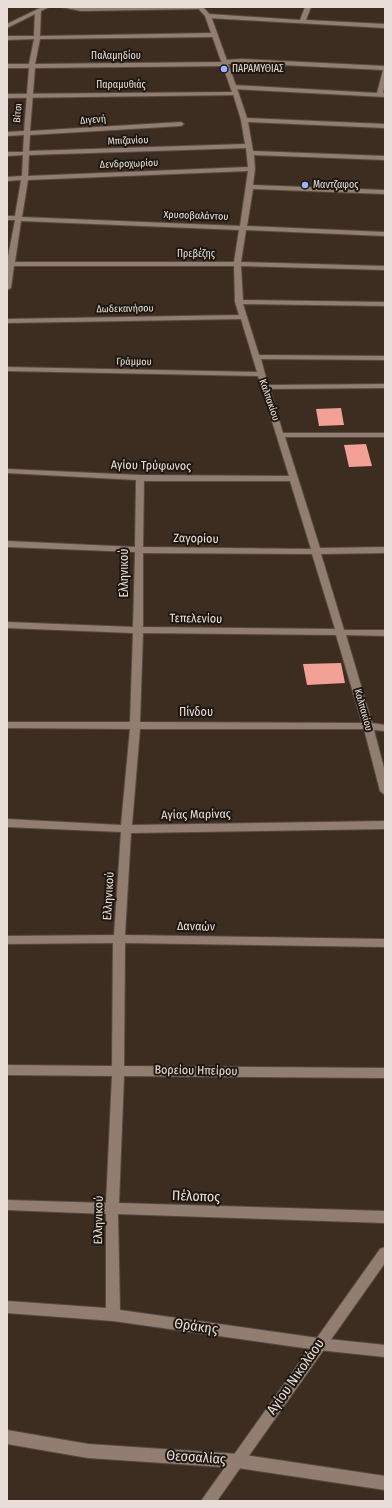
<!DOCTYPE html>
<html>
<head>
<meta charset="utf-8">
<style>
	body { margin:0 }
	#map { position:relative; width:392px; height:1508px; overflow:hidden; background:#3d2d21; font-family:"Fira Sans Condensed",sans-serif }
	canvas { display:block }
	.frame { position:absolute; inset:0; border:8px solid #eadfd8; pointer-events:none }
</style>
</head>
<body>
<div id="map">
<canvas width="392" height="1508"></canvas>
<div class="frame"></div>
</div>
<script>
const c = document.querySelector('canvas').getContext('2d');
c.lineJoin = 'round';
function fillPath(path, color) { c.fillStyle = color; c.fill(path, 'evenodd'); }
function trace(path, color, width, dash) { c.strokeStyle = color; c.lineWidth = width; c.lineCap = dash ? 'butt' : 'round'; c.setLineDash(dash || []); c.stroke(path); }
function label(font, color, halo, rows, align = 'center') {
  c.font = font + ' "Fira Sans Condensed",sans-serif'; c.lineWidth = 4; c.setLineDash([]); c.textBaseline = 'middle'; c.strokeStyle = halo; c.fillStyle = color; for (const [text, x, y, turn = 0] of rows) {
    c.save(); c.translate(x, y); c.rotate((+turn || 0) * Math.PI / 180); c.textAlign = isNaN(turn) ? turn : align; if (halo) c.strokeText(text, 0, 0); c.fillText(text, 0, 0); c.restore();
  }
}
const building = new Path2D(`
	M341,408L344,425L319,426L316,409Z
	M366,444L372,466L349,467L344,445Z
	M341,663L345,683L307,685L303,664Z`);
const minor = new Path2D(`
	M61,7H203L200,9L81,11Z
	M305,7H311L306,20L385,24V28L208,18L205,16L208,14L300,20Z
	M38,9L41,11L40,36L214,33L217,35L214,37L40,39L35,64L222,62L225,60L241,59L385,66V83L383,93H385V97L233,89L230,87L233,85L377,93L383,70L241,63L228,64L225,66L35,68L30,131L181,122L184,124L181,126L30,135L29,151L245,144L241,120L233,94L236,92L239,94L247,118L385,124V128L248,122L253,151L385,156V160L254,155L255,169L253,185L385,190V194L253,189L247,226L385,232V236L246,230L241,262L385,266V270L241,266L243,300L385,302V306L243,304L259,355L385,356V360L261,359L268,385L385,384V388L270,389L283,433H385V437H285L320,548L385,547V553L321,554L344,630H385V636L346,635L372,723L385,725V731L374,730L385,772V795L380,791L364,729H140L132,825L385,821V829L131,833L125,935L385,939V947L125,943L124,1066L385,1068V1078L124,1076L119,1203L385,1211V1223L118,1214L120,1310L318,1338L385,1345V1357L318,1350L113,1321L7,1313V1301L106,1308V1214L7,1210V1200L106,1203L112,1076L7,1075V1065L112,1066L113,943L7,944V936L114,935L121,832L7,827V819L121,825L130,729L7,728V722H130L133,633L7,628V622L133,627L135,552L7,547V541L135,547L136,480L7,473V469L140,475L289,476L258,376L7,371V367L257,372L241,319L7,323V319L239,315L235,302L234,266H14L11,288L7,290V262L15,220H7V216H15L21,180L7,181V177L22,176L23,155L7,156V152H23L24,135L7,136V132L24,131L29,68H7V64H29L34,39L7,40V36H34L35,11ZM246,148L248,167L28,176L29,155ZM248,171L240,226L22,217L28,180ZM21,221L239,230L234,262H15ZM144,481H290L311,549L143,547ZM143,553L312,554L335,629L143,627ZM143,633L336,635L362,723L140,722Z
	M7,1430L88,1444L238,1454L385,1476V1490L238,1468L88,1458L7,1444Z`);
const tertiary = new Path2D(`
	M42,7H49L7,28V24Z
	M197,7H203L211,16L239,94L238,95L7,98V94L232,92L205,16Z
	M385,1247V1263L217,1501H201L380,1249Z`);
const markers = [
	[224,69,4,"#96b6fd"],
	[305,185,4,"#96b6fd"]
];
const farStreetnames = [
	["Παλαμηδίου",116,56],
	["Παραμυθιάς",121,85],
	["Βίτσι",18,113,-85],
	["Διγενή",93,120,-4],
	["Μπιζανίου",128,141,-2],
	["Δενδροχωρίου",129,164,-2],
	["Χρυσοβαλάντου",196,216,2],
	["Πρεβέζης",196,254],
	["Δωδεκανήσου",125,309,-1],
	["Γράμμου",134,362,1],
	["Καλπακίου",269,400,71],
	["Καλπακίου",363,710,74]
];
const farPoinames = [
	["ΠΑΡΑΜΥΘΙΑΣ",232,69],
	["Μαντζαφος",313,185]
];
const streetNames = [
	["Αγίου Τρύφωνος",151,466,1],
	["Ζαγορίου",196,539,1],
	["Ελληνικού",125,573,-90],
	["Τεπελενίου",196,619,1],
	["Πίνδου",196,713],
	["Αγίας Μαρίνας",196,815,-1],
	["Ελληνικού",109,896,-87],
	["Δαναών",196,927,1],
	["Βορείου Ηπείρου",196,1071,1],
	["Ελληνικού",99,1220,-89]
];
const nearStreetnames = [
	["Πέλοπος",196,1197,2],
	["Θράκης",196,1327,8],
	["Αγίου Νικολάου",296,1377,-55],
	["Θεσσαλίας",196,1458,4]
];
fillPath(building, '#f3a096');
trace(minor, '#574a40', 2);
trace(tertiary, '#574a40', 2);
fillPath(minor, '#917e70');
fillPath(tertiary, '#917e70');
for (const [x, y, r, color] of markers) { const dot = new Path2D(); dot.arc(x, y, r, 0, 2 * Math.PI); c.fillStyle = color; c.fill(dot); trace(dot, '#1e1712', 1.5); }
label('10px', '#eadfd8', '#1e1712', farStreetnames);
label('10px', '#eadfd8', '#1e1712', farPoinames, 'left');
label('12px', '#eadfd8', '#1e1712', streetNames);
label('14px', '#eadfd8', '#1e1712', nearStreetnames);
</script>
</body>
</html>
